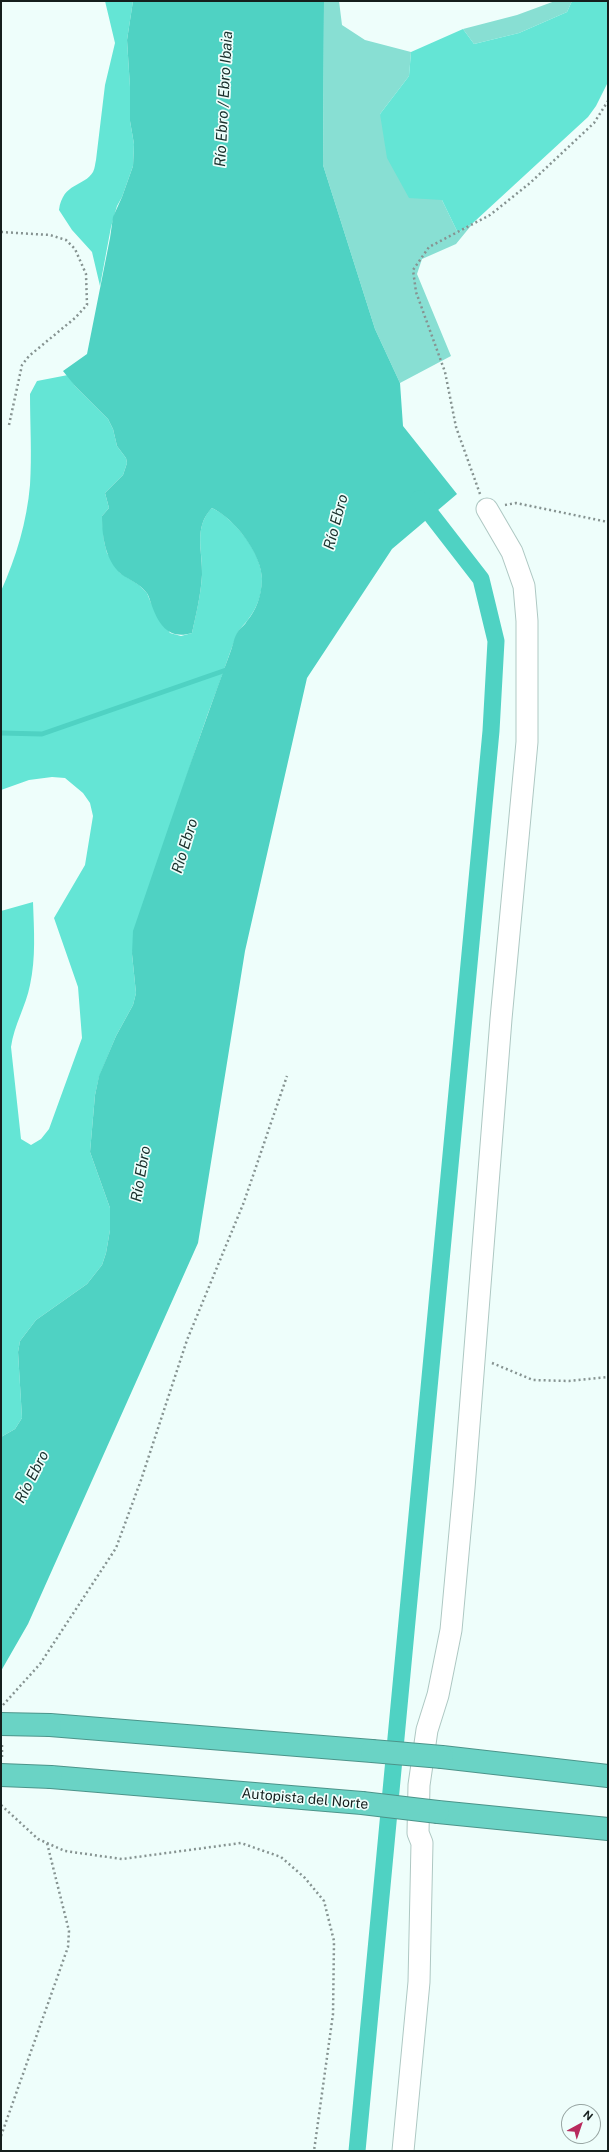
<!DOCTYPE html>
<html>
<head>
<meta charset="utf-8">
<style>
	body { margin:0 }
	#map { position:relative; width:609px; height:2152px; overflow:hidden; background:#eefefb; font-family:"Public Sans",sans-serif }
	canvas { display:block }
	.frame { position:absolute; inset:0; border:2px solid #151f1d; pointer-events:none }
	.north { position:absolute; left:561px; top:2104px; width:40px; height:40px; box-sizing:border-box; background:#eefefb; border:1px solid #97a5a2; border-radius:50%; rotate:40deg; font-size:11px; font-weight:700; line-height:16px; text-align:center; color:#151f1d }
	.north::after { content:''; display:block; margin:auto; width:14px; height:18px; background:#b82b5e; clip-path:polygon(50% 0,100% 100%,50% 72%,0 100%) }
</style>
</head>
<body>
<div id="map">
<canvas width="609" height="2152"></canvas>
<div class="frame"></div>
<div class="north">N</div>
</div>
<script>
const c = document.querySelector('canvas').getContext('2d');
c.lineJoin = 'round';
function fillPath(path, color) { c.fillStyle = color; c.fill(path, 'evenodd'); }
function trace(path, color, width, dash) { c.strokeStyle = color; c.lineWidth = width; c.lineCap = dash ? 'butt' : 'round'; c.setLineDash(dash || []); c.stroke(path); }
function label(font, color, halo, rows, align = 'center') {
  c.font = font + ' "Public Sans",sans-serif'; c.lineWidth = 3.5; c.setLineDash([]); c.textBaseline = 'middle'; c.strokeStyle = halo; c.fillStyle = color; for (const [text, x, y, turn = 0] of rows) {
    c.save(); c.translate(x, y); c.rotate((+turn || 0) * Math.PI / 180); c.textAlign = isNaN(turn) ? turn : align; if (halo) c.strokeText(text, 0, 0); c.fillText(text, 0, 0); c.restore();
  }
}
const green = new Path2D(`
	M324,1H339L342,25L365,40L411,52L409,76L380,114L442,200L458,233L474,222L456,244L422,259L417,274L451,356L400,383L375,329L323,165Z
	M555,1H572L567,12L519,33L474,44L463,29L517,15Z`);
const forest = new Path2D(`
	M105,1H133L127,40L130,87V121L134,144L133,166L122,197L117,206L111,227L100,286L92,252L72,230L59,210C63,182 84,187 93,172C95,168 95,164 96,160L105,85L115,43Z
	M572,1H608V82L596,106L588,117L474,222L458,233L442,200L409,198L387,158L380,114L409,76L411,52L463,29L474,44L519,33L567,12Z
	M68,375L75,386L108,419L113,429L117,446L126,458L127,463L123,475L105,493L109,508L102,516L104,541L107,553L120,573L139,585L147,593L151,603L170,633L181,636L192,633C196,614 201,594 202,575C203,551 193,527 212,508C234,518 262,553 262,579C262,595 257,608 247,621C244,625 240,628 238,632C231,648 226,665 220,681C186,770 160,863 132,954L136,993L133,1005L116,1036L99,1077L95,1095L90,1152L110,1208V1230L106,1253L102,1265L87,1284L36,1320L20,1341L18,1352L22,1418L15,1429L1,1437V911L33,902C34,930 36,958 30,985C26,1006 14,1025 11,1047L21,1139L31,1145L41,1139L49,1129L82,1038L78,987L54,918L85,865L93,816L90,803L83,793L65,778L52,777L29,780L1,790V591C16,558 27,521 30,485C32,455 30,424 30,394L37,381Z`);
const water = new Path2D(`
	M133,1H324L323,165L375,329L400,383L403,426L457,494L392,549L307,678L245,951L198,1243L28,1624L1,1671V1437L15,1429L22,1418L18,1352L20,1341L36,1320L87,1284L102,1265L106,1253L110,1230V1208L90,1152L95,1095L99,1076L116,1036L133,1005L136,993L132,954L133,931C165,838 196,745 230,653C233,646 234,636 239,630C241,627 245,625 247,621C257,609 261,596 262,580C262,554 234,518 212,508C193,527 203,552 202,575C201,594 196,615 192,633C169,640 159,625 152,606C150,601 149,595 146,592C139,583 129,580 121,574C105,560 102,536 102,516L109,508L105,493L123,475L127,463L126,458L117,446L113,429L108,419L75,386L63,371L87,354L110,238L113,217L122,197L133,166L134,144L130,121V87L127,40Z`);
const stream = new Path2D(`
	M1,733L42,734L229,669`);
const canal = new Path2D(`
	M357,2151L491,731L496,641L481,579L419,499`);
const path = new Path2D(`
	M1,232L50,235L66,240L75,249L86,274L87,305L75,318L29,356L22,365L9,425
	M480,494L456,427L445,372L416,292L413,270L429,247L490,215L530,183L594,123L608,101
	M505,505L516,503L608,522
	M492,1363L533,1380L569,1381L608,1377
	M3,1705L40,1664L116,1548L141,1480L187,1340L244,1202L287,1076
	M2,1757V1742
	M1,1805L38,1839L65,1851L122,1859L241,1843L281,1857L305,1878L324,1901L334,1941L333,2014L314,2151
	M1,2136L68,1947L69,1931L47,1843`);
const minor = new Path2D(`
	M403,2151L419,1982L422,1843L418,1833L419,1785L427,1730L438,1695L451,1630L464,1488L501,1019L527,742V621L524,586L512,552L487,509`);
const highway = new Path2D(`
	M50,1725L372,1751
	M442,1757L608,1776
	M51,1777L362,1803
	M438,1812L608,1829`);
const highwayBridge = new Path2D(`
	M1,1724L50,1725
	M372,1751L442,1757
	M1,1775L51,1777
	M362,1803L438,1812`);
const streetNames = [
	["Autopista del Norte",305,1799,5]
];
const waterNames = [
	["Río Ebro / Ebro Ibaia",224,99,-87],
	["Río Ebro",336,522,-75],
	["Río Ebro",185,846,-73],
	["Río Ebro",141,1174,-80],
	["Río Ebro",32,1477,-63]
];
fillPath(green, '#88dfd3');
fillPath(forest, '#64e5d5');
fillPath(water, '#4fd2c3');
trace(stream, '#4fd2c3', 5);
trace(canal, '#4fd2c3', 17);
trace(minor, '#aec8c3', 23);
trace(highway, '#4c948a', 24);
trace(path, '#869391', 2.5, [2, 3]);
trace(minor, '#fff', 21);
trace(highway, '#6ad3c5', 22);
trace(highwayBridge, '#4c948a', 24, []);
trace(highwayBridge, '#6ad3c5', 22);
label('14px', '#151f1d', '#eefefb', streetNames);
label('italic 15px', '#19302c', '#eefefb', waterNames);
</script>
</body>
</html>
